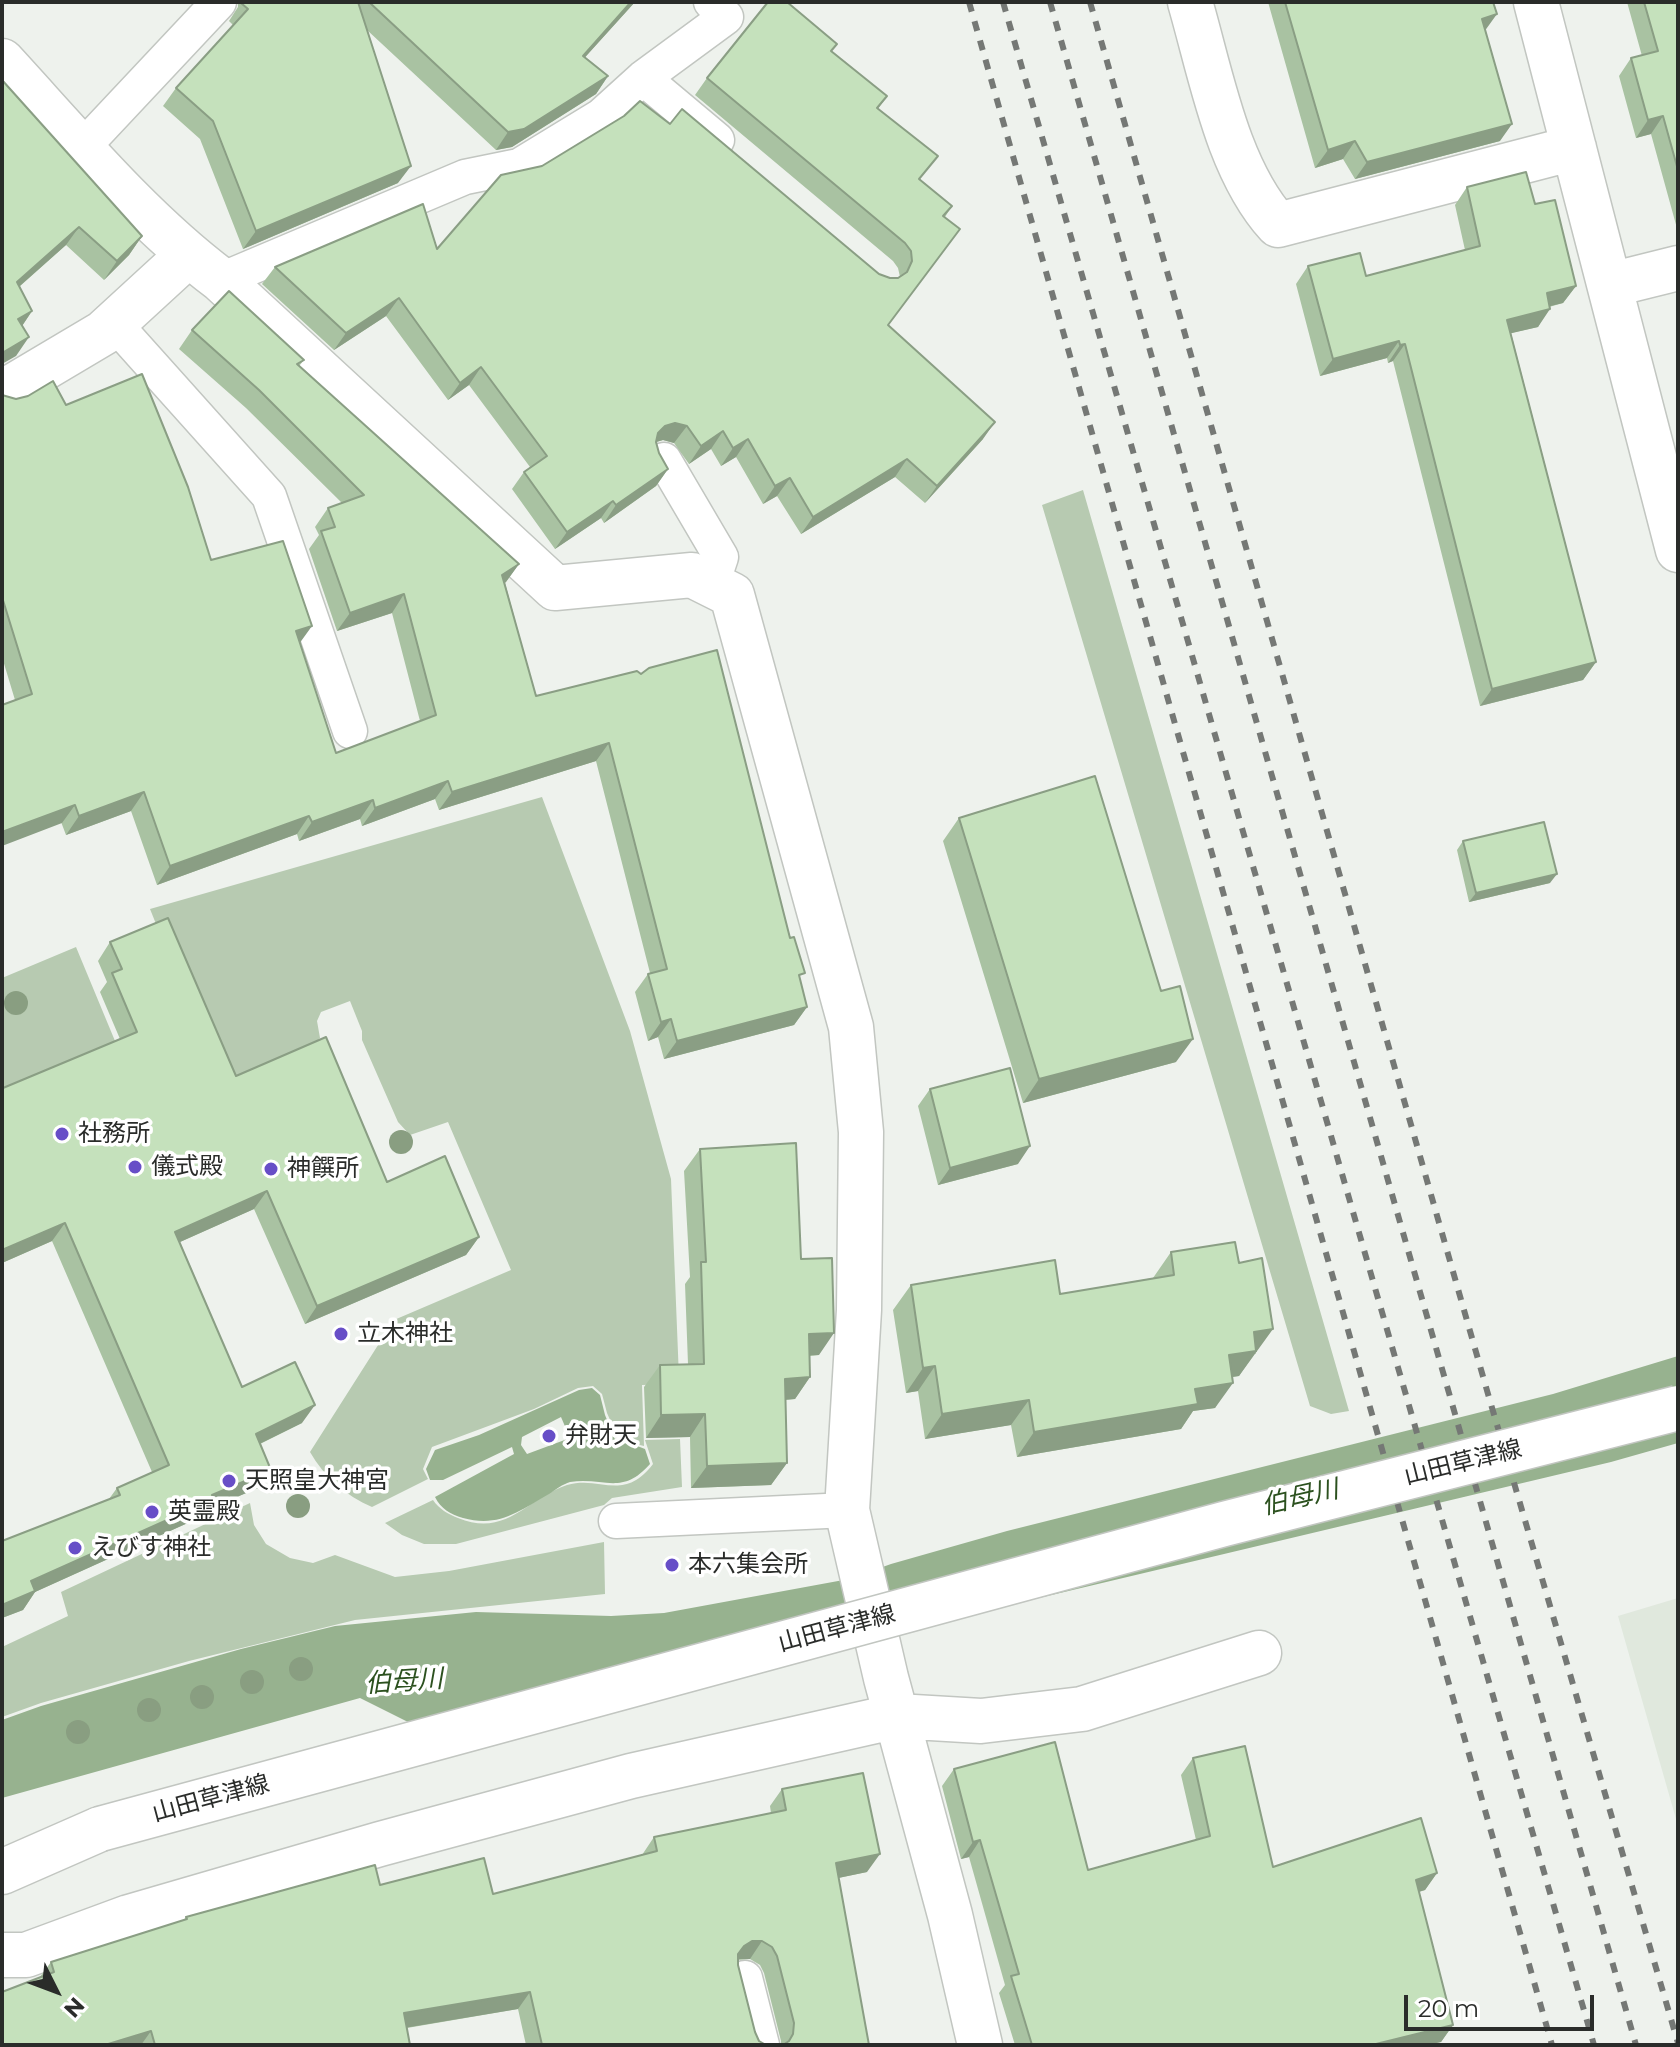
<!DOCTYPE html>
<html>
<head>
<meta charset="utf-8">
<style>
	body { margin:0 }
	#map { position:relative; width:1680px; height:2047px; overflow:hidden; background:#eef2ed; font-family:Montserrat,sans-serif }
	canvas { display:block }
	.frame { position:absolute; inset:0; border:4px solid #2a2c2a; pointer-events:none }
	.north { position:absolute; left:16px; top:1951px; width:80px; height:80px; -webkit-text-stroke:6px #fff; paint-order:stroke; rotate:132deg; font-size:22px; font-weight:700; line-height:32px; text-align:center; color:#2a2c2a }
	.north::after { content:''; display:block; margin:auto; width:28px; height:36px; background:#2a2c2a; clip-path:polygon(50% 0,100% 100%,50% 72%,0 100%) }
	.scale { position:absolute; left:1404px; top:1995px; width:190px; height:36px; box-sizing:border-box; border:4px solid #2a2c2a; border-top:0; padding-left:10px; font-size:24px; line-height:28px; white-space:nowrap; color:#2a2c2a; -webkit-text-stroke:6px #fff; paint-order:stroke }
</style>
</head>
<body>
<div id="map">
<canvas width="1680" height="2047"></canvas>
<div class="frame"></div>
<div class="north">N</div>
<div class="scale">20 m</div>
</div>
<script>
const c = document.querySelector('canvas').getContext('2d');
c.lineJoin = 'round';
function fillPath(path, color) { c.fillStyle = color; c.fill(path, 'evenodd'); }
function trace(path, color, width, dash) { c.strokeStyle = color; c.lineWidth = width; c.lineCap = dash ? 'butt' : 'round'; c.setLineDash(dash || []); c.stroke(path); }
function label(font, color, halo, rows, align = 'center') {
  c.font = font + ' Montserrat,"Noto Sans JP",sans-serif'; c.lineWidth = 7; c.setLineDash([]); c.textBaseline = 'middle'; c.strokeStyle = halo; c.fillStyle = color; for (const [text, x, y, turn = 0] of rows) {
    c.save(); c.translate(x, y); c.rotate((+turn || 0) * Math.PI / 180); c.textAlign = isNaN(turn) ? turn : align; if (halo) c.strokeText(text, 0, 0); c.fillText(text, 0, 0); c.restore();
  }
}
const built = new Path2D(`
	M1678,1598V1826L1618,1616Z`);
const green = new Path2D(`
	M1083,490L1349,1411L1331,1414L1310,1406L1042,505Z
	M542,797L630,1031L671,1179L679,1378L677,1384L642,1385L644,1446L619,1440L607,1413L602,1394L593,1386L578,1388L534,1409L432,1447L423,1469L428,1479L372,1507C346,1496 324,1477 310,1452L394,1320L511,1270L448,1122L410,1135L398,1122L362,1040V1031L350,1001L321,1012L317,1021L320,1038L310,1049L204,1093L195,1021L150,909Z
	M76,947L120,1053L2,1095V978Z
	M680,1439L682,1487L612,1498L604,1505L456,1544H424L402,1535L385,1523L433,1500C439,1509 448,1514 458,1518C507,1538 527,1498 567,1485C601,1475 623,1503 653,1464L645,1440Z
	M250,1503L254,1525L266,1544L290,1558L313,1563L335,1555L395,1577L449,1571L604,1542L605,1594L355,1620L189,1661L41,1703L2,1717V1647L68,1616L61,1592Z`);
const water = new Path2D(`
	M1678,1356V1443L1611,1462L673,1685L452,1744L360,1698L2,1798V1720L41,1706L241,1649L335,1626L476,1612L611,1616L664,1613L849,1579L891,1564L1007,1531L1553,1394Z
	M592,1388L600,1395L605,1415L616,1442L632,1444L645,1449L650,1464C622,1496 605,1477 570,1482C563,1484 555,1490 549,1494C519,1511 499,1528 463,1518C450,1514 441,1509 435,1497L514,1454L512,1447L443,1480H430L426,1469L435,1450L479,1435L579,1390ZM561,1417L570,1438L527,1454L521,1445L522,1437Z`);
const service = new Path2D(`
	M643,78L717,140
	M82,148L219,2
	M221,280L465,177L519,166L601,116L643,78L726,17L711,2
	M114,323L269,496L350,731
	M664,460L721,557L712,584
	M616,1521L847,1510
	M745,1978L762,2045`);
const minor = new Path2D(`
	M1190,2C1211,74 1227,169 1278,225L1574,148
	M1536,2L1678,550
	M2,61C71,136 140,219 221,280L555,588L692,575L732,595L851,1027L861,1132L859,1310L847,1510L886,1678L950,1915L980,2045
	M1610,285L1678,268
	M2,393L103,333L188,255
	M2,1955H26L129,1917L380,1844L631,1776L897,1716L981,1721L1082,1709L1259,1653`);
const secondary = new Path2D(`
	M2,1872L100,1829`);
const rail = new Path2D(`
	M969,2L1552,2045
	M1003,2L1594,2045
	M1050,2L1636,2045
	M1090,2L1488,1394L1678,2043`);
const secondaryBridge = new Path2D(`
	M100,1829L1224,1524L1678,1408`);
const trees = [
	[16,1003],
	[401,1142],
	[298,1506],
	[301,1669],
	[252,1682],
	[202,1697],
	[149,1710],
	[78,1732]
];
const wall = new Path2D(`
	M238,2H635L585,57L608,76L596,94L512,147L496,150L367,30L398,183L243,249L200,139L163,106L176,88L233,25L229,21L238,7Z
	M1268,2H1493L1485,31L1500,141L1355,179L1343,159L1315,168Z
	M1627,2H1678V232L1651,134L1636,138L1619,76L1631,58L1642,56Z
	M832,52L887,96L878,109L921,180L952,206L945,217L960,229L888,325L983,439L925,503L895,477L801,534L777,496L763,504L736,457L721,466L711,449L689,464L674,443L663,440L656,442L659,453L668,469L656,486L604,523L601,518L555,549L512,489L524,472L530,467L469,385L448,400L386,316L334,350L262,284L275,267L437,249L542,166L670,124L879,274L890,278L900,277L898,268L893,261L695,95L707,78Z
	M2,80L142,236L129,255L104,280L66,245L19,287L32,311L22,326L16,356Z
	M1467,187L1535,204L1576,286L1563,303L1549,307L1538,327L1511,333L1596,662L1583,680L1480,706L1393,361L1388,363L1387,358L1320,376L1296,284L1308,266L1366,276L1465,250L1455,205Z
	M192,330L304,360L299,366L519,564L505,583L536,696L637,671L800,979L807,1007L794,1025L664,1059L658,1037L648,1041L635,992L648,974L650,973L596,761L439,810L435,799L362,826L360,819L299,841L297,834L157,885L131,811L66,835L15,700L2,657V395L16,399L66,405L211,560L300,643L336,753L420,721L392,613L337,631L309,549L319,535L315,527L328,508L342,503L246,408L179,349Z
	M959,818L1176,1062L1023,1103L943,841Z
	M1463,841L1550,883L1469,902L1457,850Z
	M110,942L236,1076L387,1182L479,1237L466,1255L305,1324L254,1209L180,1242L242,1387L302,1423L260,1444L258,1488L206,1510L201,1517L35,1592L23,1610L2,1618V1541L109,1499L117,1488L152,1472L52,1241L2,1263V1086L3,1088L120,1039L100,992L107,982L98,961Z
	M930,1089L1018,1164L938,1185L918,1106Z
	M700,1149L801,1259L819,1355L810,1356V1377L795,1399L785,1400L787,1463L771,1485L691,1488L690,1437L646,1438L644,1387L660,1365L688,1364L685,1284L690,1277L684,1171Z
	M1171,1252L1256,1354H1254L1239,1376L1232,1377L1215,1408L1193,1411L1181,1429L1017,1457L1011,1425L925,1439L918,1391L906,1393L893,1310L911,1285L1060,1294L1153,1278Z
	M1193,1758L1273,1867L1437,1873L1425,1890L1419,1892L1453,2025L1441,2042L1427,2045H1015L999,1993L1005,1985L969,1857L961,1859L942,1786L954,1769L1088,1870L1196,1840L1181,1775Z
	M782,1789L867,1872L838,1878L869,2045H781V2041L764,1973L760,1965L750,1959L738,1960V1965L755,2032L759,2041L766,2045H526L518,2009L407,2028L410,2045H2L40,1977L51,1962L184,1920L186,1917L380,1885L493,1894L642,1855L654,1837L771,1813L770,1806Z`);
const shadedWall = new Path2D(`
	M631,2H635L570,74L583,56Z
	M1497,14L1484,32L1482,19Z
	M608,76L596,94L512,147L496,150L508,132Z
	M1663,116L1651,134L1636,138L1648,120Z
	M1512,124L1500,141L1355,179L1367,162Z
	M1355,141L1343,159L1315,168L1328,150Z
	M411,166L398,183L243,249L256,231Z
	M79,227L66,245L4,300L17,282Z
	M142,236L129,255L104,280L117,261Z
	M1576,286L1563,303L1534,310L1547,293Z
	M399,298L386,316L334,350L346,333Z
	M1550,309L1538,327L1495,337L1507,320Z
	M32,311L20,329L18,319Z
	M29,337L16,356L2,364V353Z
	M1399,341L1387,358L1320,376L1333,359Z
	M1405,344L1393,361L1388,363L1400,345Z
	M481,367L469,385L448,400L460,383Z
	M995,422L983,439L925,503L937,486Z
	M675,423L687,426L674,443L663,440L653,443L658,433L665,426Z
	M723,431L711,449L689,464L701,446Z
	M748,439L736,457L721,466L733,448Z
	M907,459L895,477L801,534L813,517Z
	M668,469L656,486L604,523L616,505Z
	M790,478L777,496L763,504L775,486Z
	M613,501L601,518L555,549L567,532Z
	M519,564L506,582L490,593L502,575Z
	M404,594L392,613L337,631L350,613Z
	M312,626L299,644L296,631Z
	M1596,662L1583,680L1480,706L1492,689Z
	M609,743L596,761L439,810L452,792Z
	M448,781L435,799L362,826L375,808Z
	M144,792L131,811L66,835L79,816Z
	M373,800L360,819L299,841L312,822Z
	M75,805L62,823L2,846V832Z
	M309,816L297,834L157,885L170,866Z
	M1557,874L1550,883L1469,902L1476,893Z
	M807,1007L794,1025L664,1059L677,1041Z
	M671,1019L658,1037L648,1041L661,1022Z
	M1193,1039L1176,1062L1023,1103L1039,1079Z
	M1030,1146L1018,1164L938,1185L950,1168Z
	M267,1191L254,1209L162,1250L175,1232Z
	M65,1223L52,1241L2,1263V1250Z
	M479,1237L466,1255L305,1324L317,1306Z
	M1273,1329L1239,1376L1211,1380L1229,1355L1254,1332Z
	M834,1333L819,1355L794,1356L809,1334Z
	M935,1366L918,1391L906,1393L923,1368Z
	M810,1377L795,1399L769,1401L785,1379Z
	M1233,1383L1215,1408L1193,1411L1181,1429L1017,1457L1034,1432L1195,1389Z
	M1029,1400L1011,1425L925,1439L942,1414Z
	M315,1405L302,1423L243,1452L256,1434Z
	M705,1414L690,1437L646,1438L661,1415Z
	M787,1463L771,1485L691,1488L707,1466Z
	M271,1470L258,1488L206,1510L201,1517L35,1592L23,1610L2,1618V1605L31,1581L212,1495Z
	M980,1840L969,1857L961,1859L973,1842Z
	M880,1854L867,1872L824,1881L836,1863Z
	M1437,1873L1425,1890L1404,1896L1416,1880Z
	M752,1941H762L750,1959H739L732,1963L744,1946Z
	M530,1992L518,2009L392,2030L404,2013Z
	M1453,2025L1441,2042L1427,2045H1372Z
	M151,2031L141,2045H105Z`);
const building = new Path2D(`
	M242,2H358L411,166L256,231L213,121L176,88L248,9L241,3Z
	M369,2H631L583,56L608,76L524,129L508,132Z
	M768,2H787L837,44L831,51L887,96L877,108L938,156L919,179L952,206L943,216L960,229L888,325L995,422L937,486L907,459L813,517L790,478L775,486L748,439L733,448L723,431L701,446L687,426L675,423L665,426L658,433L656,442L659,453L668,469L616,505L613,501L567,532L524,472L547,456L481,367L460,383L399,298L346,333L275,267L423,204L437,249L501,175L542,166L624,116L640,101L670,124L682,109L879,274L890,278H898L907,272L912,261L911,251L905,243L707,78Z
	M1285,2H1493L1497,14L1482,19L1512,124L1367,162L1355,141L1328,150Z
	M1644,2H1678V170L1663,116L1648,120L1631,58L1658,51Z
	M2,80L142,236L117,261L79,227L17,282L32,311L18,319L29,337L2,353Z
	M1526,172L1535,204L1555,200L1576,286L1547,293L1550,309L1507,320L1596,662L1492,689L1405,344L1400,345L1399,341L1333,359L1308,266L1360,253L1366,276L1480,246L1467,187Z
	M229,291L304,360L297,364L519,564L502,575L536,696L637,671L641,674L649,668L717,650L790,938L794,937L805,973L799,975L807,1007L677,1041L671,1019L661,1022L648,974L667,969L609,743L452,792L448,781L375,808L373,800L312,822L309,816L170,866L144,792L79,816L75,805L2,832V705L32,694L2,597V395L16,399L28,396L53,381L66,405L142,374L188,487L211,560L283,541L312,626L296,631L336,753L436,715L404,594L350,613L321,531L335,527L328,508L364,495L259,390L192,330Z
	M1095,776L1161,991L1180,986L1193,1039L1039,1079L959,818Z
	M1544,822L1557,874L1476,893L1463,841Z
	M168,918L236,1076L326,1037L387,1182L445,1156L479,1237L317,1306L267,1191L175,1232L242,1387L295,1362L315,1405L256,1434L271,1470L212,1495L214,1499L31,1581L35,1591L2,1605V1541L120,1495L117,1488L169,1465L65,1223L2,1250V1086L3,1088L137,1032L112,973L122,969L110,942Z
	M1010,1068L1030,1146L950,1168L930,1089Z
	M796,1143L801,1259L832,1258L834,1333L809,1334L810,1377L785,1379L787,1463L707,1466L705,1414L661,1415L660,1365L704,1364L701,1262H706L700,1149Z
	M1235,1242L1239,1263L1262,1258L1273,1329L1254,1332L1256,1351L1229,1355L1233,1383L1195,1389L1198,1404L1034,1432L1029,1400L942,1414L935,1366L923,1368L911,1285L1055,1260L1060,1294L1174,1275L1171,1252Z
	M1055,1742L1088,1870L1210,1836L1193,1758L1245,1746L1273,1867L1421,1818L1437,1873L1416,1880L1453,2025L1372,2045H1032L1011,1976L1019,1974L980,1840L973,1842L954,1769Z
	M863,1773L880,1854L836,1863L869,2045H783L789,2041L793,2034L794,2023L777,1956L772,1947L762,1941H752L744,1946L738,1954V1965L755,2032L759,2041L766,2045H542L530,1992L404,2013L410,2045H155L151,2031L105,2045H2V1992L54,1972L51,1962L187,1919L186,1917L375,1865L380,1885L484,1858L493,1894L657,1851L654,1837L786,1810L782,1789Z`);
const markers = [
	[62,1134,8,"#674ec7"],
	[135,1167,8,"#674ec7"],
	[271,1169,8,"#674ec7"],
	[341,1334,8,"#674ec7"],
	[549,1436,8,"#674ec7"],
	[229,1481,8,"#674ec7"],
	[152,1512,8,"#674ec7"],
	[75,1548,8,"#674ec7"],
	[672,1565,8,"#674ec7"]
];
const poiNames = [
	["社務所",78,1134],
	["儀式殿",151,1167],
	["神饌所",287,1169],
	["立木神社",357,1334],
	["弁財天",565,1436],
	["天照皇大神宮",245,1481],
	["英霊殿",168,1512],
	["えびす神社",91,1548],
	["本六集会所",688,1565]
];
const streetNames = [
	["山田草津線",1463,1463,-14],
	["山田草津線",837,1629,-15],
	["山田草津線",211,1799,-15]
];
const waterNames = [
	["伯母川",1300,1498,-13],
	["伯母川",404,1682,-4]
];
fillPath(built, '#e0e8dd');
fillPath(green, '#b7cab1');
fillPath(water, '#97b28f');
trace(service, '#c2c6c1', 37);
trace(minor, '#c2c6c1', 47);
trace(secondary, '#c2c6c1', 47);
trace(service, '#fff', 34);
trace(minor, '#fff', 44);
trace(secondary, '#fff', 44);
trace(rail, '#757875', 6, [10, 10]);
trace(secondaryBridge, '#c2c6c1', 47, []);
trace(secondaryBridge, '#fff', 44);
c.fillStyle = '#899e81';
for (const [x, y] of trees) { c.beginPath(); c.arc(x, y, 12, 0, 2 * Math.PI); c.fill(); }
fillPath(wall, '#a9c2a2');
fillPath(shadedWall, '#8a9e84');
fillPath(building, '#c5e1bc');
trace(building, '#8a9e84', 2);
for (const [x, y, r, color] of markers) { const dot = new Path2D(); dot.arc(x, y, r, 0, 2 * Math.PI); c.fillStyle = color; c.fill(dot); trace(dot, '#fff', 3); }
label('24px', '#2a2c2a', '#fff', poiNames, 'left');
label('24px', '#2a2c2a', '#fff', streetNames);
label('italic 26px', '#2c511f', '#fff', waterNames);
</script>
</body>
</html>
